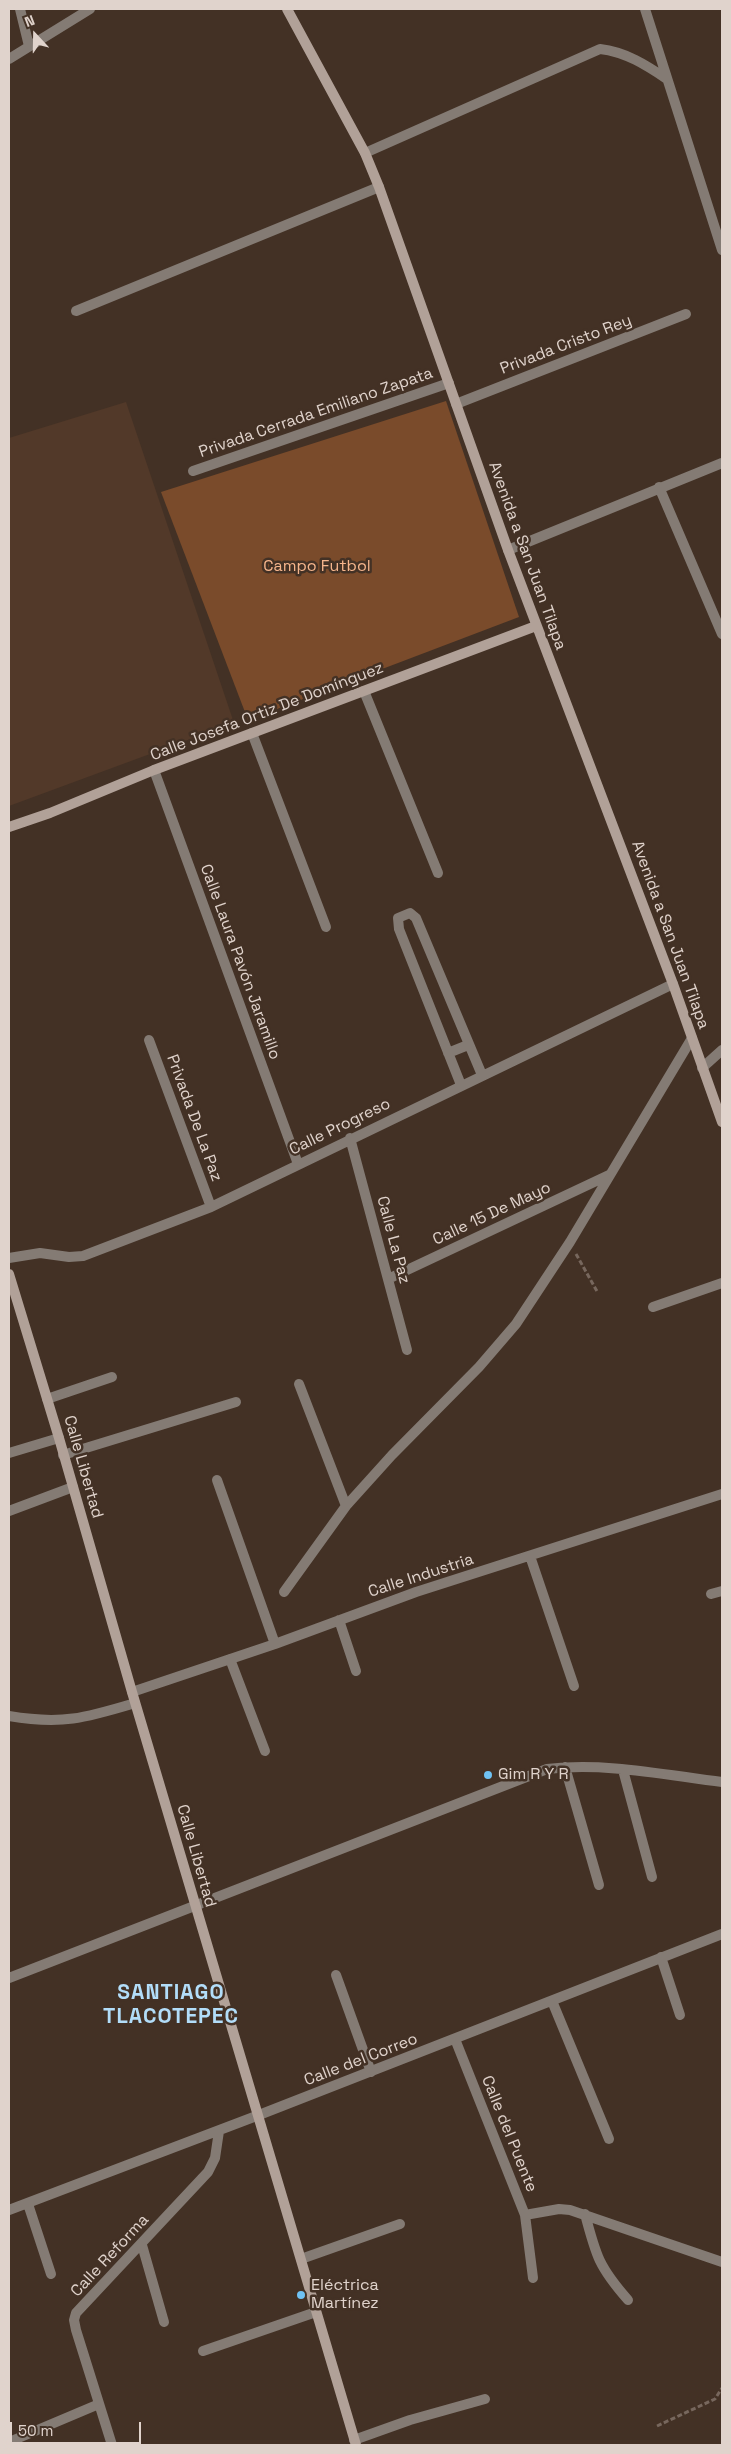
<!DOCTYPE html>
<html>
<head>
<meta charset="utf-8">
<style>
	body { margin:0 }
	#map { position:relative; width:731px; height:2454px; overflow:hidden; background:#433125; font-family:"Space Grotesk",sans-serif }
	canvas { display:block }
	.frame { position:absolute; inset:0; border:10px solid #e0d3cc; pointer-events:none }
	.north { position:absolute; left:10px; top:10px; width:50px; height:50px; -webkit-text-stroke:4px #433125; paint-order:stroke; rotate:339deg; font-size:14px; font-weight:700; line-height:20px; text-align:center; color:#e0d3cc }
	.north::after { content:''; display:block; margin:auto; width:18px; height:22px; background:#e0d3cc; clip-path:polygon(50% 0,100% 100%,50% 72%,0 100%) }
	.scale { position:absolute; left:10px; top:2422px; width:131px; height:22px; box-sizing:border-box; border:2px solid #e0d3cc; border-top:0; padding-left:6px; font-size:15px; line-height:18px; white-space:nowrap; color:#e0d3cc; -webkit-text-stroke:4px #433125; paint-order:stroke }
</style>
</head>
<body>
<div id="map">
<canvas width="731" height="2454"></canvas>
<div class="frame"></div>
<div class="north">N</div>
<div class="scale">50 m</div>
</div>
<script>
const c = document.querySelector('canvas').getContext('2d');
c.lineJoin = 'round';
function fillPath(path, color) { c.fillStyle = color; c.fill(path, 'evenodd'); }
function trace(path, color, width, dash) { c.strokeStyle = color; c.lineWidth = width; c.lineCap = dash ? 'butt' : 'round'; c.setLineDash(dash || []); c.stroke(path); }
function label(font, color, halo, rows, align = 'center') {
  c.font = font + ' "Space Grotesk",sans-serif'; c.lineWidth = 5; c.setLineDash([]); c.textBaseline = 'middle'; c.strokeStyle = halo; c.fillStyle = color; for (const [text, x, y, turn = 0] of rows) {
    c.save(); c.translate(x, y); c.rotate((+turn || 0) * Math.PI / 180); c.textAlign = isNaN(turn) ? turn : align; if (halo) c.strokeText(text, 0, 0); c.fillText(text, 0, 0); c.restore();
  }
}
const built = new Path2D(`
	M126,402L234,723L9,806V438Z`);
const green = new Path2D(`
	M446,401L519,617L248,720L161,492Z`);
const path = new Path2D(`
	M576,1254L598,1293
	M657,2426L715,2399L722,2388`);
const street = new Path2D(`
	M20,9L29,46
	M645,9L722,250
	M9,59L90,9
	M365,153L600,49C626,52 646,65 667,79
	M76,311L379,187
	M456,404L686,314
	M193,471L449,383
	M659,487L722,634
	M508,550L722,463
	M364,691L438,873
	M252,733L326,927
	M154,770L298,1164
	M149,1040L211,1207
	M448,1053L468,1045
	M702,1068L722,1050
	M461,1085L399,929L398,918L410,913L416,918L482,1075
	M350,1138L407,1350
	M9,1258L40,1253L69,1257L83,1256L211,1207L673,984
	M388,1279L609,1175
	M653,1307L722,1283
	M299,1384L346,1506
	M47,1399L112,1377
	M9,1453L59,1438
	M63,1455L236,1402
	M217,1480L275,1644
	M9,1511L73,1487
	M530,1556L574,1686
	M284,1592L346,1506L392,1455L479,1367L516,1324L570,1242L692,1038
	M711,1594L722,1591
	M339,1620L356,1671
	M230,1659L265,1751
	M132,1692L275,1644L416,1592L722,1494
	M9,1716C62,1725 85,1718 135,1703
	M565,1767L599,1885
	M623,1770L652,1877
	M661,1957L680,2015
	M336,1975L371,2072
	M9,1978L547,1769C605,1762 665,1775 722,1782
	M552,2001L609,2139
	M455,2039L525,2215L533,2278
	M28,2204L51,2274
	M9,2210L259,2115L722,1934
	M585,2214C596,2256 599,2267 628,2300
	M525,2215L559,2209L570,2210L722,2262
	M142,2245L164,2322
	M301,2259L400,2224
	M203,2351L316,2312
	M354,2440L410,2420L485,2399
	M9,2442L99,2404
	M112,2445L76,2330L74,2320L76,2313L208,2172L215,2158L219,2131`);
const secondary = new Path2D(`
	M287,9L365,153L379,187L508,550L673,984L722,1122
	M9,827L50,813L154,770L536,626
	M9,1274L59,1438L132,1692L356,2445`);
const markers = [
	[488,1775,5,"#6fc2f4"],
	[301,2295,5,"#6fc2f4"]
];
const streetNames = [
	["Privada Cristo Rey",566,345,-21],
	["Privada Cerrada Emiliano Zapata",316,413,-19],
	["Avenida a San Juan Tilapa",527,556,70],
	["Calle Josefa Ortiz De Domínguez",267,712,-21],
	["Avenida a San Juan Tilapa",670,935,70],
	["Calle Laura Pavón Jaramillo",240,962,70],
	["Privada De La Paz",194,1118,70],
	["Calle Progreso",340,1127,-26],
	["Calle 15 De Mayo",492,1214,-25],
	["Calle La Paz",393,1240,75],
	["Calle Libertad",83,1467,74],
	["Calle Industria",421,1576,-18],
	["Calle Libertad",196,1856,74],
	["Calle del Correo",361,2060,-21],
	["Calle del Puente",509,2134,68],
	["Calle Reforma",110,2256,-47]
];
const parkNames = [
	["Campo Futbol",317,567]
];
const poiNames = [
	["Gim R Y R",498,1775],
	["Eléctrica",311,2286],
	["Martínez",311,2304]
];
const districtNames = [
	["SANTIAGO",171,1993],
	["TLACOTEPEC",171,2017]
];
fillPath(built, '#523929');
fillPath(green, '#7a4b2b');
trace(path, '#77675d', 3, [5, 2.5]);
trace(street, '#847b74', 10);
trace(secondary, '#b1a198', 10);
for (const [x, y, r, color] of markers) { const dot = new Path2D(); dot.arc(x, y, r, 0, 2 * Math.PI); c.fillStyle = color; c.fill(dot); trace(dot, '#433125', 2); }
label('16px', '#e0d3cc', '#433125', streetNames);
label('16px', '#f6b58c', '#433125', parkNames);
label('16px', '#e0d3cc', '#433125', poiNames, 'left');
c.letterSpacing = '1px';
label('bold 21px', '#b2ddf9', '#433125', districtNames);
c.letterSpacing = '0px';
</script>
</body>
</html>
